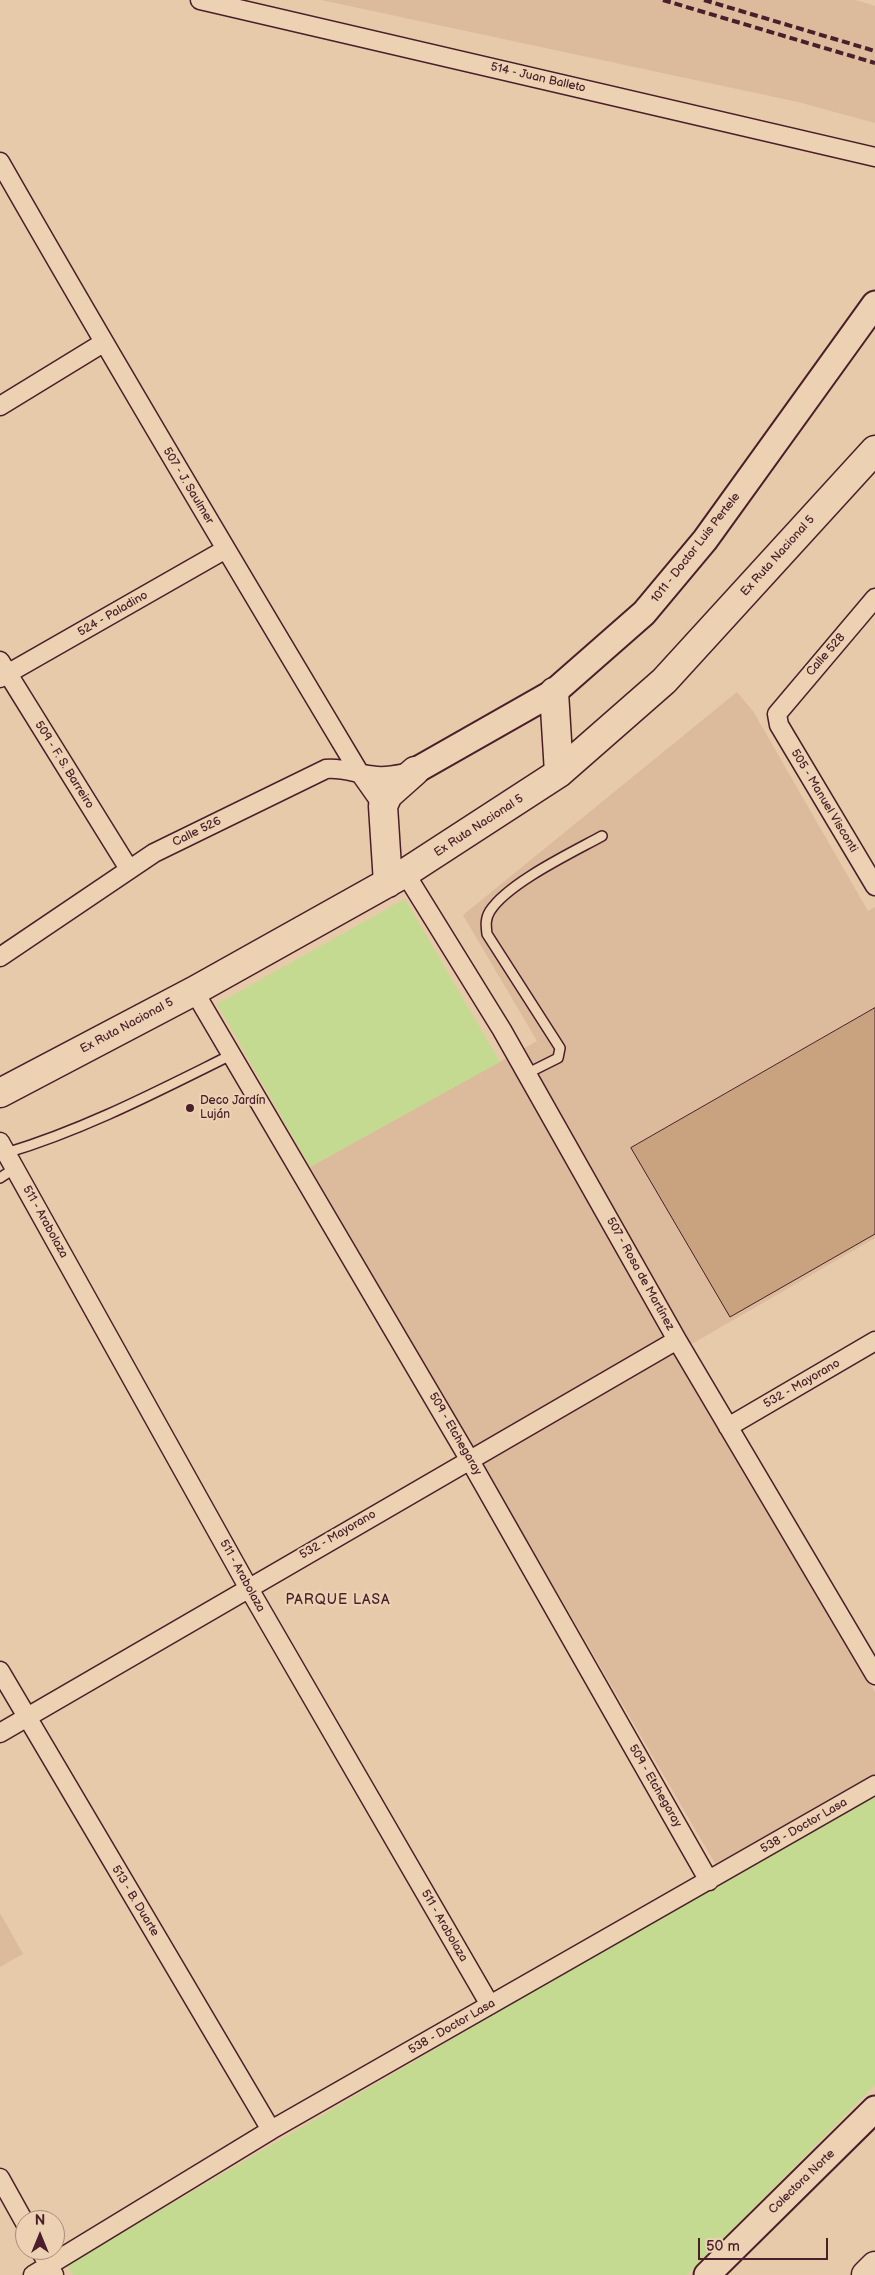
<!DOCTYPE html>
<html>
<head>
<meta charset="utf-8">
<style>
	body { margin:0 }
	#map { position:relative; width:875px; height:2275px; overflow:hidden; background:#e7caaa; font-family:"Balsamiq Sans",sans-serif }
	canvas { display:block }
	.north { position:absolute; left:15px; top:2210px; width:50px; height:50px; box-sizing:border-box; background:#ecd1b3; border:1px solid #ab8a7d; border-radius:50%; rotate:0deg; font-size:14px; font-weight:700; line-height:20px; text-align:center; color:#4a1f2b }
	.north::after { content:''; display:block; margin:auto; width:18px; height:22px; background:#4a1f2b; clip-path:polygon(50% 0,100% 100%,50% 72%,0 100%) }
	.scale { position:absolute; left:698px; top:2238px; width:130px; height:22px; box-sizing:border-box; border:2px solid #4a1f2b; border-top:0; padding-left:6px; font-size:15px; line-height:18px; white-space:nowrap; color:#4a1f2b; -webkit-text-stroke:4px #ecd1b3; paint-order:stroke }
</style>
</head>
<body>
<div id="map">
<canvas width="875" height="2275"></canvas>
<div class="north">N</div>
<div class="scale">50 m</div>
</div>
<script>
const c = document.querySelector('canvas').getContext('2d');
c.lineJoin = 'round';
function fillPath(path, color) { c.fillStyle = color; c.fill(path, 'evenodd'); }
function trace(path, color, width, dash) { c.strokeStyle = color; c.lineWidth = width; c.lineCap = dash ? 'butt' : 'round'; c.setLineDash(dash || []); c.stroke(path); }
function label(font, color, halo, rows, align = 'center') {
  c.font = font + ' "Balsamiq Sans",sans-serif'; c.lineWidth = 4.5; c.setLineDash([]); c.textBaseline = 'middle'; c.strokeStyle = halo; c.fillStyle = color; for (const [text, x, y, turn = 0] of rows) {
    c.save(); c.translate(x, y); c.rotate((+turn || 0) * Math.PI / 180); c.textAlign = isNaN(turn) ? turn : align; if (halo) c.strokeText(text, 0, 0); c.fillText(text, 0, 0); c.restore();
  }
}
const built = new Path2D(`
	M321,0H856L875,6V123L798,102Z
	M737,692L753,711L868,911L875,907V1238L678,1352L875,1692V1791L724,1879L310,1167L537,1041L463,915Z
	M0,1913L23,1954L0,1967Z`);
const green = new Path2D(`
	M405,899L500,1062L310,1167L217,1004Z
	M875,1791V2085L687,2275H73L67,2265Z`);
const building = new Path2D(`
	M875,1008V1234L730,1317L631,1148Z`);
const lane = new Path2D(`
	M526,1074L558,1058L560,1048L487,934C486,926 485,919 490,911C508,883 571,853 602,836
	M6,1153C86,1129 158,1091 233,1054
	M0,1178L15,1168`);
const street = new Path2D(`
	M200,0L875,157
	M0,162C117,367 238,570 359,772L383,806
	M0,406L103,343
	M875,598L777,714L779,725L875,886
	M0,661L129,869
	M0,678L226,549
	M405,873L502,1030L677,1340L875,1675
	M0,957L154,853L326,769C344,767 359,775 377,776C389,777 400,774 412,772
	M194,991L469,1459L709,1881
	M0,1142L248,1587L490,2005
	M728,1427L875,1341
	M0,1671L271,2130
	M0,1733L677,1340
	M0,2178L25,2223
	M40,2250L54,2275
	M33,2275L271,2130L875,1785`);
const secondary = new Path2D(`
	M415,771L554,692L644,613L705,540L875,304
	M707,2275L875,2109`);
const primary = new Path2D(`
	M554,692L559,773
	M388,883L383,806L388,795L415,771
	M0,1093L194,991L405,873L559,773L664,681L875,450`);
const highway = new Path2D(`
	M866,2275L875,2266`);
const rail = new Path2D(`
	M663,0L875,63
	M704,0L875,51`);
const markers = [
	[190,1108,5,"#4a1f2b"]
];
const streetNames = [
	["514 - Juan Balleto",538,78,13],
	["507 - J. Saulmer",188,486,59],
	["1011 - Doctor Luis Pertele",696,548,-52],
	["Ex Ruta Nacional 5",778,556,-48],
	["524 - Paladino",113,614,-30],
	["Calle 528",826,655,-49],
	["509 - F. S. Barreiro",64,765,58],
	["505 - Manuel Visconti",824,801,59],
	["Ex Ruta Nacional 5",479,826,-33],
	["Calle 526",197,832,-26],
	["Ex Ruta Nacional 5",127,1026,-28],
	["511 - Arabolaza",45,1222,61],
	["507 - Rosa de Martínez",640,1274,61],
	["532 - Mayorano",802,1384,-30],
	["509 - Etchegaray",455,1434,60],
	["532 - Mayorano",338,1535,-30],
	["511 - Arabolaza",242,1576,61],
	["509 - Etchegaray",655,1786,60],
	["538 - Doctor Lasa",804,1826,-30],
	["513 - B. Duarte",135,1901,59],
	["511 - Arabolaza",444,1926,60],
	["538 - Doctor Lasa",452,2027,-30],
	["Colectora Norte",802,2182,-44]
];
const poiNames = [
	["Deco Jardín",200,1101],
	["Luján",200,1115]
];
const neighbourhoodNames = [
	["PARQUE LASA",338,1600]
];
fillPath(built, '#dbbb9b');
fillPath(green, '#c3da90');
fillPath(building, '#c9a37f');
trace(building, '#4a1f2b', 1);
trace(lane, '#4a1f2b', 12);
trace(street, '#4a1f2b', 21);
trace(secondary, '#4a1f2b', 29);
trace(primary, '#4a1f2b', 31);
trace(highway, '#4a1f2b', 31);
trace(lane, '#ecd1b3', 9);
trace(street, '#ecd1b3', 18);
trace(secondary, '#ecd1b3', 25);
trace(primary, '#ecd1b3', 28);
trace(highway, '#ecd1b3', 28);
trace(rail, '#4a1f2b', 4, [8, 4]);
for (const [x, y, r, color] of markers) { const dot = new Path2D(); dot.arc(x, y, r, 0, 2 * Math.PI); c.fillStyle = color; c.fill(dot); trace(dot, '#ecd1b3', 2); }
label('12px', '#4a1f2b', '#ecd1b3', streetNames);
label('12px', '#4a1f2b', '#ecd1b3', poiNames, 'left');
c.letterSpacing = '1px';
label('14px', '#4a1f2b', '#ecd1b3', neighbourhoodNames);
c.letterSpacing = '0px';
</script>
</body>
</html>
